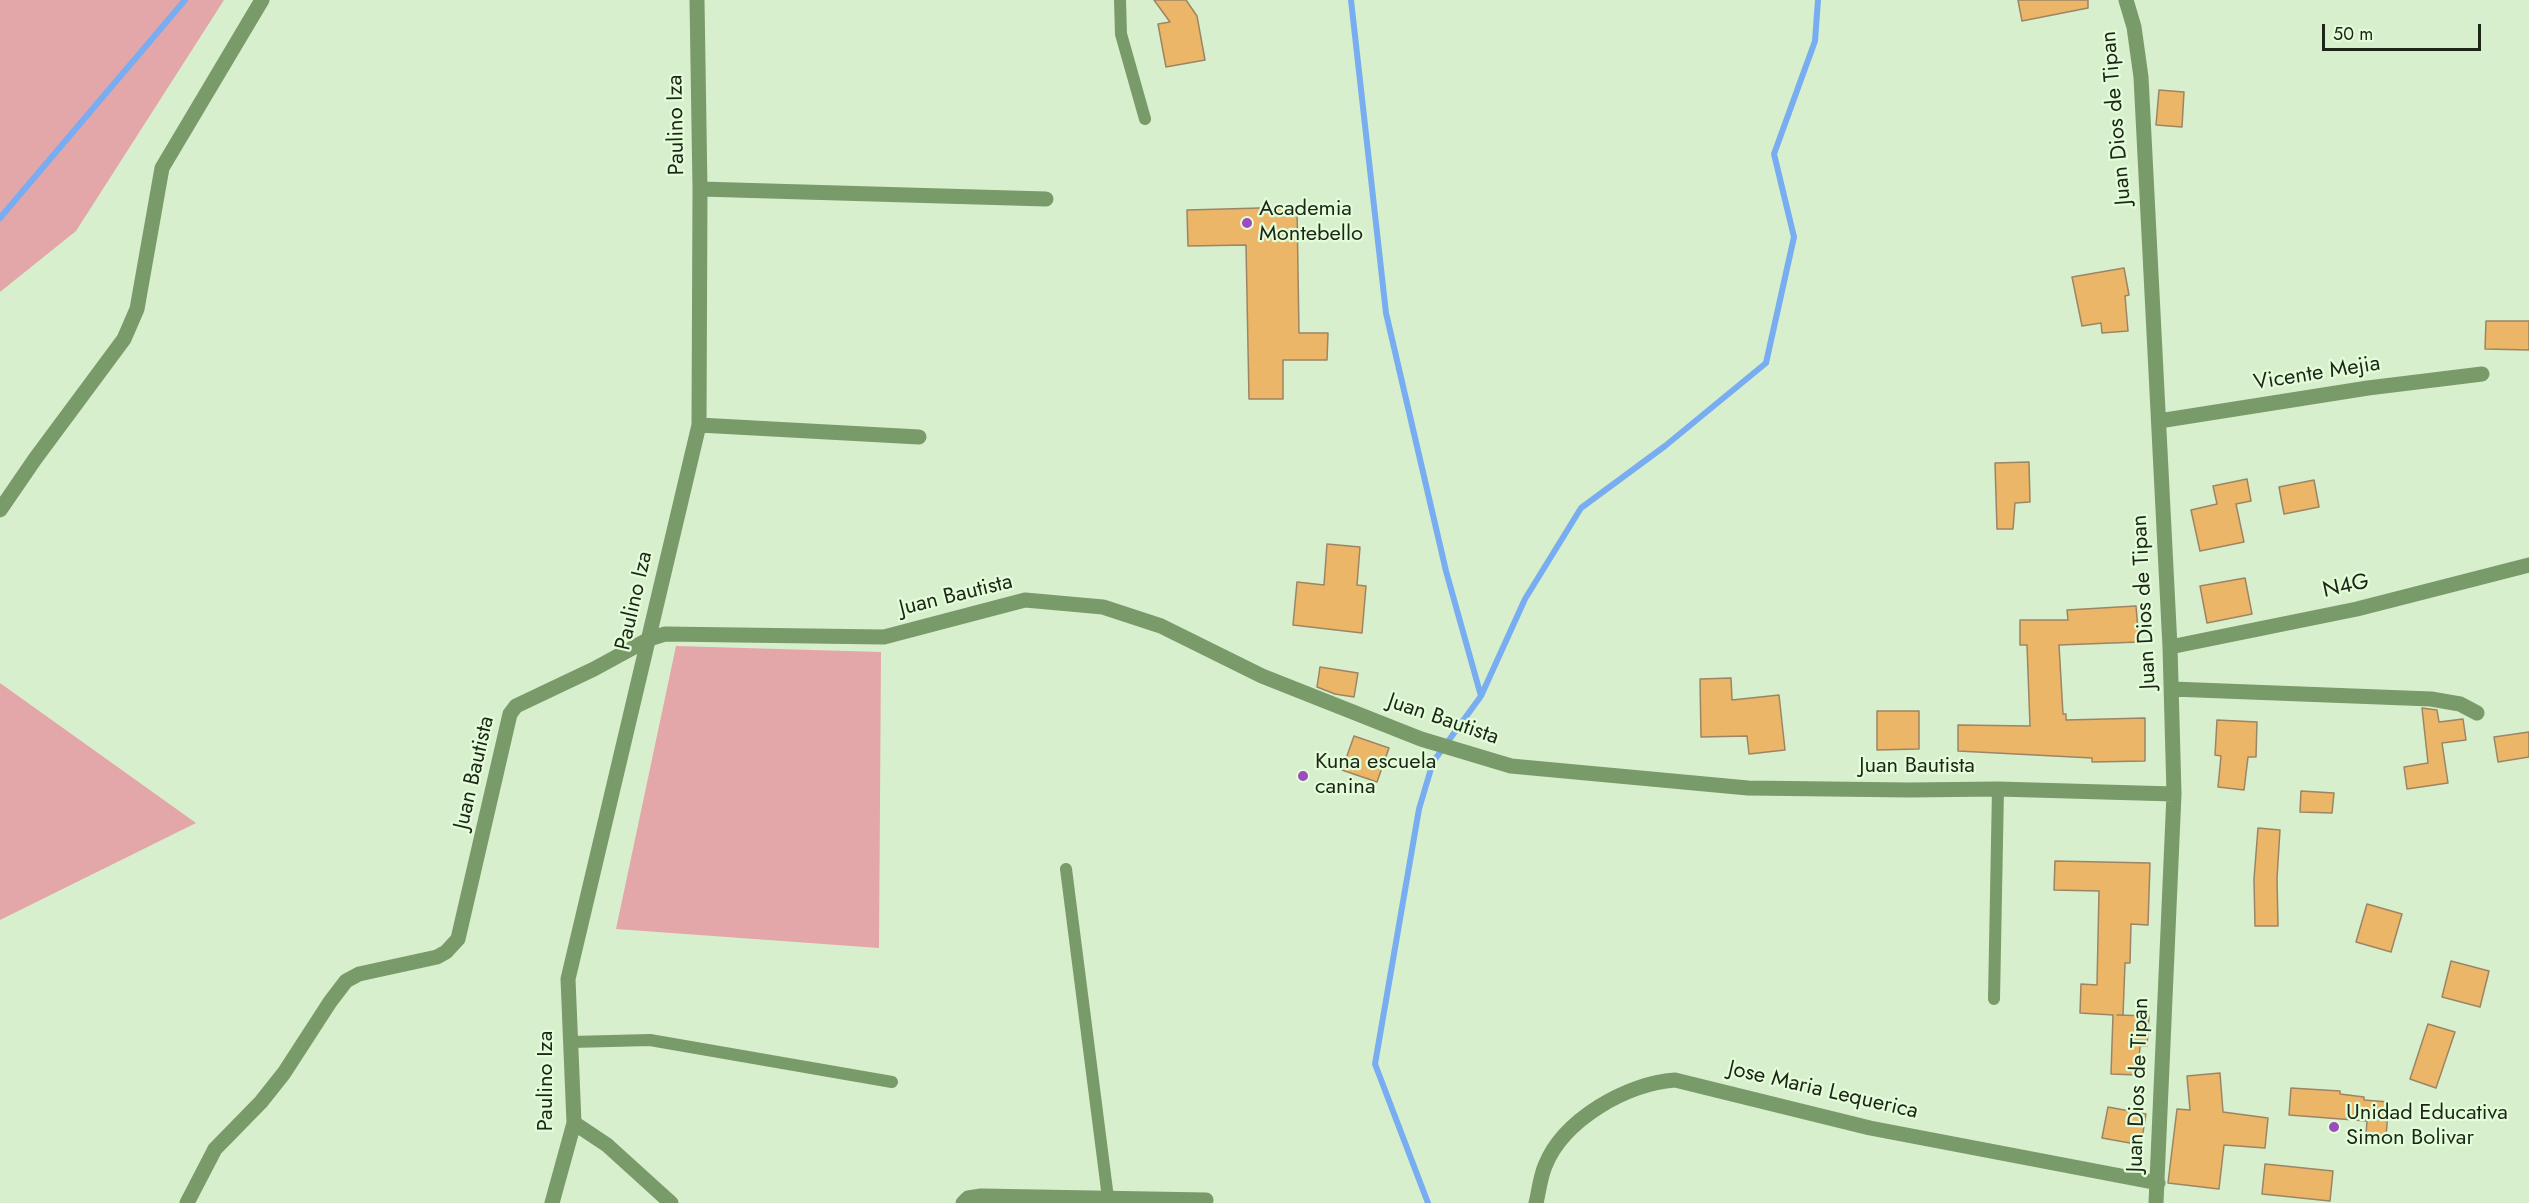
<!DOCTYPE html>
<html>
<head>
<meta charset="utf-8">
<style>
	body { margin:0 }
	#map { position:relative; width:2529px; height:1203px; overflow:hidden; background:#d7efcc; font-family:Jost,sans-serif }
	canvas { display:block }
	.scale { position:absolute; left:2322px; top:24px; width:159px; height:27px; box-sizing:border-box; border:3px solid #1c2518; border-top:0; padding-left:8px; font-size:18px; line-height:21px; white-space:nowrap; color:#1c2518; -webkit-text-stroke:4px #e4fdd9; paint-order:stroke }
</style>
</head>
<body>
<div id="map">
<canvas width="2529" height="1203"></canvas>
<div class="scale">50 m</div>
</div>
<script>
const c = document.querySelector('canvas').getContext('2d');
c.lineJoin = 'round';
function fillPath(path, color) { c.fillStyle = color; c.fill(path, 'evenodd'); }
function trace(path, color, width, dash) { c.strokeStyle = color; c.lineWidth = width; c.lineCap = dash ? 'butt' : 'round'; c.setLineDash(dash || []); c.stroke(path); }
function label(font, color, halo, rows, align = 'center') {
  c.font = font + ' Jost,sans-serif'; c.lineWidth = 4.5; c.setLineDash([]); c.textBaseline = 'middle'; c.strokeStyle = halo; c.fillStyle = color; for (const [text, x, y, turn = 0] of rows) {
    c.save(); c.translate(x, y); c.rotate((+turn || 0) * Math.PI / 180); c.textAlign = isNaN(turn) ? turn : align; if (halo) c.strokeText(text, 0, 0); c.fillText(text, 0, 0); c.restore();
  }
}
const green = new Path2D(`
	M0,0H224L76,231L0,292Z
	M676,646L881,652L879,948L616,929Z
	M0,683L196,823L0,920Z`);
const stream = new Path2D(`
	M1351,0L1386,313L1446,571L1481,696L1433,762L1419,809L1375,1064L1428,1203
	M0,218L185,0
	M1481,696L1525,599L1581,508L1665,446L1766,363L1794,237L1774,154L1815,41L1818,0`);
const building = new Path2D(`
	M1154,0H1186L1197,16L1205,60L1166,67L1158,24L1170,22Z
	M2018,0H2088V8L2022,21Z
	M2159,90L2184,92L2182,127L2156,125Z
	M1297,207L1299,333H1328L1327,360H1283V399H1249L1246,245L1188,246L1187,210Z
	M2124,268L2129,295L2125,296L2128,331L2102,333L2101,323L2082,326L2072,277Z
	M2486,321H2529V350L2485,349Z
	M2029,462L2030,502L2015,503L2013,529H1997L1995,463Z
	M2247,479L2251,501L2236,504L2244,542L2200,551L2191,510L2217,504L2213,486Z
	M2314,480L2319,507L2284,514L2279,487Z
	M1327,544L1360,547L1357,585L1366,586L1362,633L1293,625L1297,582L1324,585Z
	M2245,578L2252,614L2207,623L2200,586Z
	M2136,606L2139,642L2059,645L2063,714H2066V720L2145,718V761L2092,762V758L1958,751V725L2030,726L2027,645H2020V620H2068L2067,610Z
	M1320,667L1358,673L1354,697L1335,694L1317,687Z
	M1731,678L1732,700L1779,695L1785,750L1749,754L1747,736L1701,737L1700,679Z
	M2422,708L2437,710L2439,722L2463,719L2466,740L2442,743L2448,783L2407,789L2404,767L2428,763Z
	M1877,711H1919V749L1877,750Z
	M2217,720L2257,722L2256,757H2248L2244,790L2218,787L2221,756L2215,755Z
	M2529,732V757L2498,762L2494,737Z
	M1354,736L1389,748L1377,782L1342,770Z
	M2301,791L2334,793L2332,813L2300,812Z
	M2258,828L2280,830L2277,878L2278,926H2255L2254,879Z
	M2055,861L2150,863L2148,925L2131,924L2130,963H2125L2123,1015H2117L2149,1016L2147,1046H2140L2138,1075L2111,1074L2113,1015L2080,1013L2081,984L2097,985L2099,891L2054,890Z
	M2367,904L2402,914L2391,952L2356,942Z
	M2451,961L2489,971L2480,1007L2442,997Z
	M2428,1024L2455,1032L2436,1088L2410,1079Z
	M2220,1073L2223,1112L2268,1118L2265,1148L2224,1145L2219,1189L2168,1183L2177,1109L2190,1110L2187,1076Z
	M2291,1088L2340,1091V1094L2364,1097V1100L2389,1102L2386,1136L2366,1134L2367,1121L2289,1115Z
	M2108,1107L2146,1114L2141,1145L2102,1138Z
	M2265,1164L2333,1171L2330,1201L2262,1194Z`);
const service = new Path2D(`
	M1120,0L1121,34L1145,119
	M1066,869L1108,1198
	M1994,999L1998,789
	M571,1042L650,1040L892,1082`);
const minor = new Path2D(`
	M2126,0L2134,27L2141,77L2170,647L2174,794L2156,1203
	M700,189L1046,199
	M2159,421L2368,388L2482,374
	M699,425L919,437
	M0,510L35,459L124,339L137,309L162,168L262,0
	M2170,647L2357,609L2529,565
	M2172,689L2431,699L2460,704L2477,713
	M574,1123L607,1145L671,1203
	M187,1203L215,1149L261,1102L284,1073L330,1002L346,981L359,974L437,957L446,952L458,939L510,714L516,706L594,669L649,639L665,634L884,637L1025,600L1103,607L1161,626L1262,676L1421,739L1511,766L1748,788L1910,790L1998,789L2174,794
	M552,1203L574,1123L568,979L699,425L700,189L697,0
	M963,1203L968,1198L981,1196L1206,1200
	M1536,1203C1539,1191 1540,1178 1545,1166C1563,1120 1627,1083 1675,1080L1870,1128L2158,1183`);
const markers = [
	[1247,223,6,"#9d4cbc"],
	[1303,776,6,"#9d4cbc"],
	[2334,1127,6,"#9d4cbc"]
];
const streetNames = [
	["Juan Dios de Tipan",2117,118,-95],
	["Paulino Iza",677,125,-91],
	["Vicente Mejia",2317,374,-9],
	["N4G",2346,587,-12],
	["Juan Bautista",956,596,-14],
	["Paulino Iza",635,601,-77],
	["Juan Dios de Tipan",2145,602,-93],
	["Juan Bautista",1443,720,19],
	["Juan Bautista",1917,767],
	["Juan Bautista",475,773,-77],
	["Paulino Iza",547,1081,-90],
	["Juan Dios de Tipan",2139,1085,-88],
	["Jose Maria Lequerica",1823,1091,13]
];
const poiNames = [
	["Academia",1259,210],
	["Montebello",1259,235],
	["Kuna escuela",1315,763],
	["canina",1315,788],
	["Unidad Educativa",2346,1114],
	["Simon Bolivar",2346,1139]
];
fillPath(green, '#e3a7a9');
trace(stream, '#79adf2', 6);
fillPath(building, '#ebb667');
trace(building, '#9c8565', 1.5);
trace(service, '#799a69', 12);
trace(minor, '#799a69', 15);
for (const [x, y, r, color] of markers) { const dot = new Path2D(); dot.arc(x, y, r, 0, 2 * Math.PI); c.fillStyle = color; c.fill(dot); trace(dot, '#e4fdd9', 2); }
label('22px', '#1c2518', '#e4fdd9', streetNames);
label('22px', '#1c2518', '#e4fdd9', poiNames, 'left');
</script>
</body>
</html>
